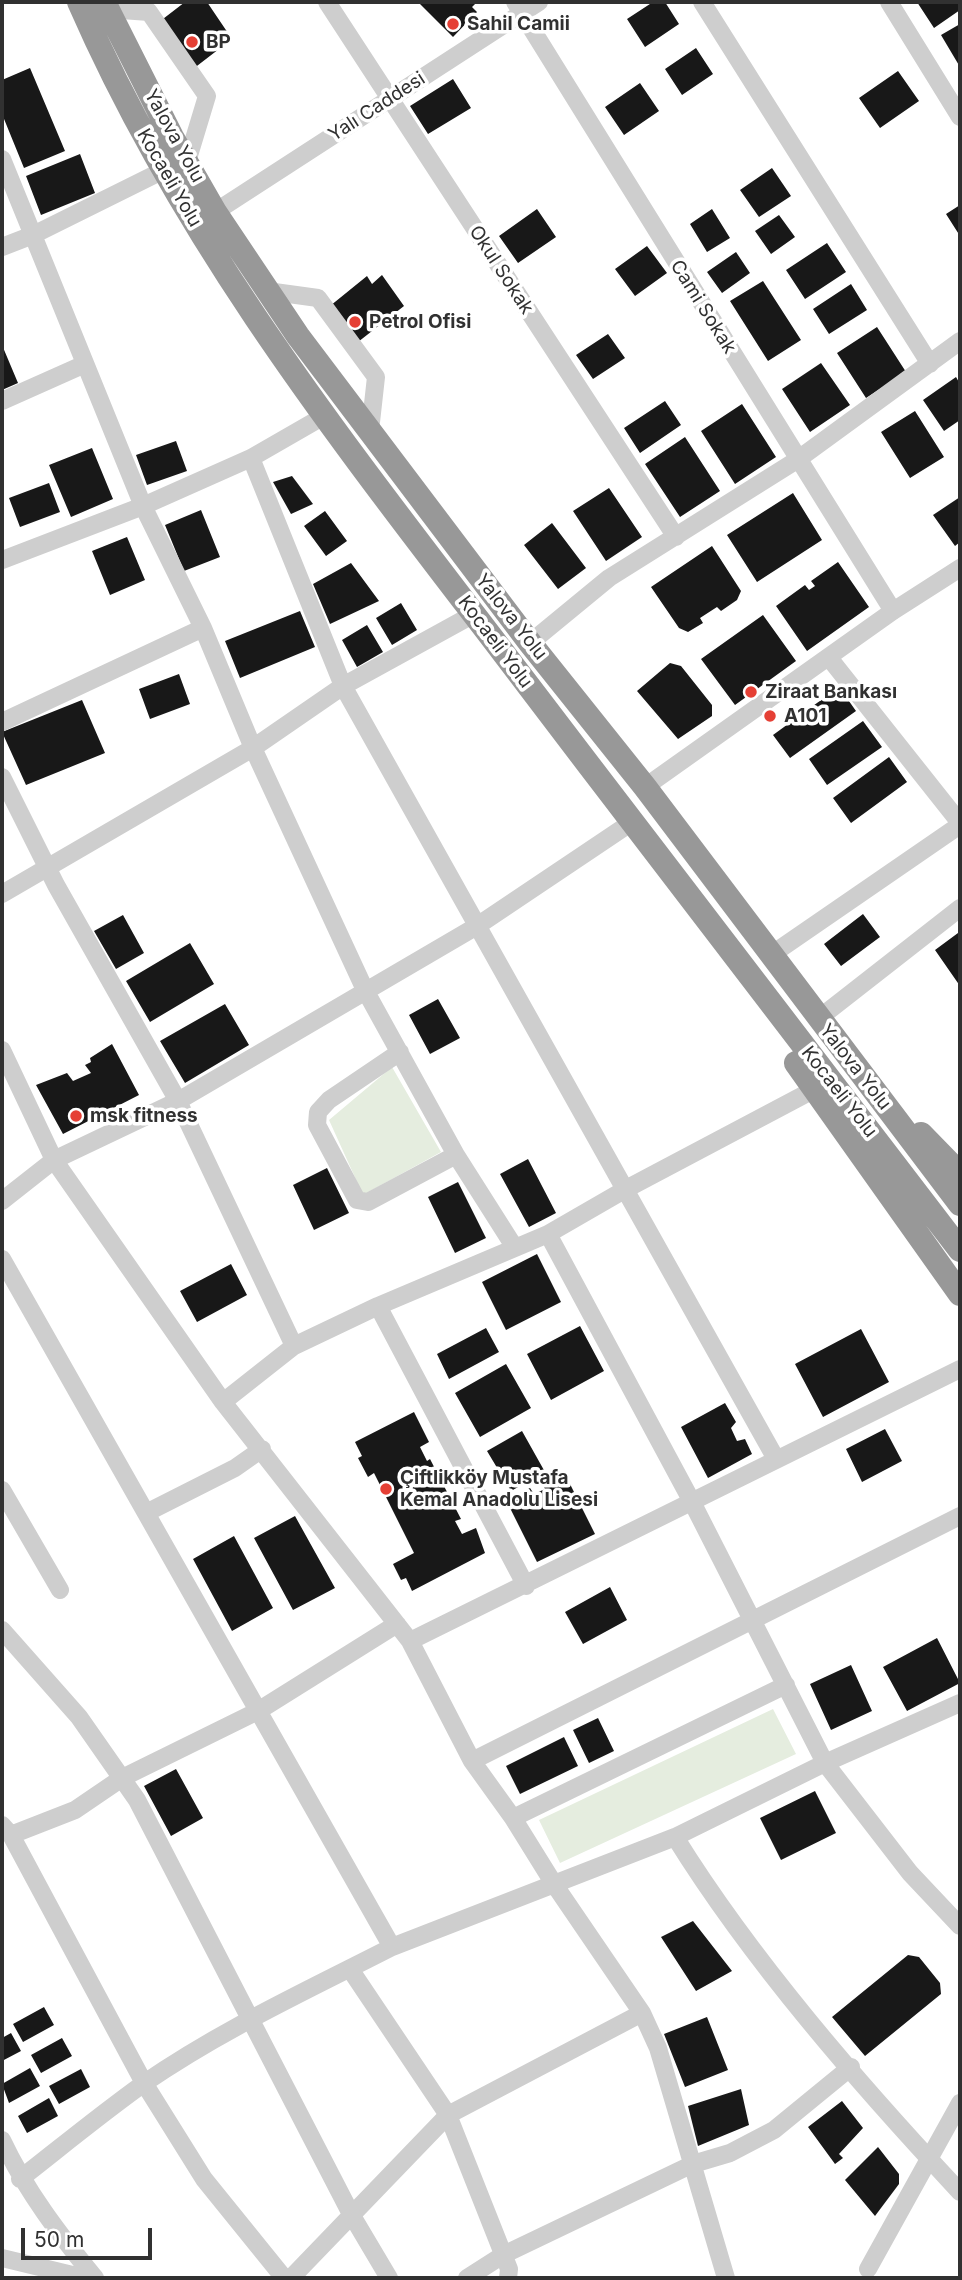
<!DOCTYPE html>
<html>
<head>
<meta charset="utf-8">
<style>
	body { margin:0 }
	#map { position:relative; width:962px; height:2280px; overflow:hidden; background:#fff; font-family:Inter,sans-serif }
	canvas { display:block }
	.frame { position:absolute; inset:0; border:4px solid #313131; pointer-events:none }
	.scale { position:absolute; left:21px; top:2228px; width:131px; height:32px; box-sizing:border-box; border:4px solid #313131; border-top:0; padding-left:9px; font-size:21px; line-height:24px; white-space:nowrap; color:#313131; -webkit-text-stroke:5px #fff; paint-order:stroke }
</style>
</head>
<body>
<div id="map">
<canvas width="962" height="2280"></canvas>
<div class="frame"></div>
<div class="scale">50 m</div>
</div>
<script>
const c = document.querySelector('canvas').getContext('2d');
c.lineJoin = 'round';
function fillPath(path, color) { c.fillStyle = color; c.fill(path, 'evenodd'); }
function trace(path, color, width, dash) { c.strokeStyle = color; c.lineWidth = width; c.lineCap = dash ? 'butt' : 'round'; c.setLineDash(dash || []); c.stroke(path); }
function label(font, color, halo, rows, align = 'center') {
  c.font = font + ' Inter,sans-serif'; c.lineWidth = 7; c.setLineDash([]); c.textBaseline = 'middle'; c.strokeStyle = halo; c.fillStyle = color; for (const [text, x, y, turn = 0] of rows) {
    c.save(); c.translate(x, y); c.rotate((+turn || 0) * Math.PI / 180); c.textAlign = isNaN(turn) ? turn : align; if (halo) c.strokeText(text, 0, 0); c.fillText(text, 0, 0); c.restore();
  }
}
const green = new Path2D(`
	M392,1067L441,1152L363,1195L329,1120Z
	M773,1709L796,1754L560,1863L539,1820Z`);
const building = new Path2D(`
	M185,2H207L232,39L193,69L159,22Z
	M418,2H477L472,7L477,12L453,37Z
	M653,2H665L679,24L645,47L627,19Z
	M917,2H960V10L934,28Z
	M960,24V67L941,35Z
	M696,48L713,74L682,95L665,69Z
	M30,68L65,151L24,168L2,114V80Z
	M898,71L919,101L880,128L859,98Z
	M453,79L471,108L428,134L410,106Z
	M640,83L659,111L624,135L605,107Z
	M80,154L95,193L41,215L26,176Z
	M772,168L791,196L759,217L740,190Z
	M960,205V236L946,214Z
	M537,209L556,237L518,263L499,236Z
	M712,209L730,238L707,252L690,224Z
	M779,215L795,237L771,254L755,231Z
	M827,243L846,272L805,299L786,270Z
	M647,246L667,273L635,296L615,269Z
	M736,252L750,273L722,293L707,272Z
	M382,275L404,306L358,342L330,306L367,276L372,284Z
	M763,281L801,340L768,361L730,301Z
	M851,284L867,310L829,334L813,309Z
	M877,327L906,372L866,398L837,353Z
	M608,334L625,358L593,379L576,355Z
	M2,345L18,383L2,390Z
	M821,363L850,405L810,432L782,389Z
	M956,377L960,384V420L944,431L923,400Z
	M665,401L681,425L640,453L624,428Z
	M742,404L776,457L735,484L701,431Z
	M915,411L944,457L910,478L881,432Z
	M685,437L720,491L680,517L645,464Z
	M176,441L187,471L147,485L136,455Z
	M92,448L113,499L71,517L49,465Z
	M292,476L313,504L291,514L273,482Z
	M49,483L60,512L20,527L9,498Z
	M609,488L642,537L606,561L573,511Z
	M793,493L822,540L757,582L727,535Z
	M960,497V542L955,546L933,515Z
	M201,510L220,557L184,571L165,525Z
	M325,511L347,541L326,556L304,526Z
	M552,523L586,568L558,589L524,545Z
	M127,537L145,580L110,595L92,551Z
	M712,546L741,591L737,600L721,611L717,607L700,618L703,623L688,632L679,628L651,587Z
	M838,562L869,607L807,651L776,606L805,585L809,590L815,586L811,581Z
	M351,563L379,601L330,624L313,584Z
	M401,603L417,630L392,645L376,618Z
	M300,611L315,647L240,678L225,641Z
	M763,615L796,661L735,705L701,659Z
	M367,625L383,652L357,667L342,640Z
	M670,663L681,666L712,705V716L678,739L637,691Z
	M179,674L190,704L150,719L139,689Z
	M839,687L856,711L790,758L773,735Z
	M82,700L105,753L26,785L2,732Z
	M863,721L882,747L827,785L809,759Z
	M889,757L907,782L851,823L833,798Z
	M863,914L880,937L841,966L824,944Z
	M123,915L144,953L116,969L94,931Z
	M958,933L960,936V986L935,950Z
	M190,943L214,984L150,1022L126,981Z
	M438,999L460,1038L430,1054L409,1015Z
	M225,1004L249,1045L185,1083L160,1041Z
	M112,1044L139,1095L63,1134L36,1085L67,1073L73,1081L91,1073L85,1065L91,1062L90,1058Z
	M528,1159L556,1213L529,1227L500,1174Z
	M327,1168L349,1213L314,1230L293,1185Z
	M458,1182L486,1238L455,1253L428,1197Z
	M537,1254L561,1302L506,1330L482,1282Z
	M231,1264L247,1295L197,1322L180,1291Z
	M580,1326L604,1371L551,1400L527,1354Z
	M486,1328L499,1352L449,1379L437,1354Z
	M861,1329L889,1382L823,1417L795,1364Z
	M506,1364L531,1408L480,1437L455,1393Z
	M725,1403L736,1422L731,1428L737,1441L745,1439L752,1454L708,1478L681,1427Z
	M414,1412L429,1442L420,1447L427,1461L430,1459L461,1519L455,1521L462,1534L476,1528L485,1553L412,1591L406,1578L401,1580L393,1564L414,1553L374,1473L368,1477L358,1458L362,1456L355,1442Z
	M885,1429L902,1461L862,1482L846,1449Z
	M522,1431L545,1472L511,1491L487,1451Z
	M564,1472L595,1534L537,1562L506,1500L530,1488L534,1494L545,1489L542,1483Z
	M295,1516L335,1588L293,1610L254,1538Z
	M234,1536L273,1608L232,1631L193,1559Z
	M610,1587L627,1620L583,1644L565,1612Z
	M937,1638L960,1683L907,1711L883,1667Z
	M851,1665L872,1711L831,1730L810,1684Z
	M598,1718L614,1751L589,1763L573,1730Z
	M564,1737L578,1766L520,1794L506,1766Z
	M176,1769L203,1818L171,1836L144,1786Z
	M815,1791L836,1833L781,1860L760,1818Z
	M693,1921L732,1971L696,1991L661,1937Z
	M908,1955L919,1957L940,1983L941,1994L865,2056L832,2017Z
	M44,2007L54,2025L23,2042L13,2024Z
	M707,2017L728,2070L685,2087L664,2034Z
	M11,2033L21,2051L2,2061V2038Z
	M62,2038L72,2056L41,2073L31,2055Z
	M30,2068L40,2086L9,2103L2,2084Z
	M81,2069L90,2087L59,2104L49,2086Z
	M741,2089L749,2125L698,2146L688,2106Z
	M49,2098L58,2116L27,2133L18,2116Z
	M842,2101L863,2128L839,2154L843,2158L835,2164L808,2127Z
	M878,2147L899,2174V2184L875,2216L845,2180Z`);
const minor = new Path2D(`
	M327,2L676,537
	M515,2L893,611
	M702,2L930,364
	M889,2L960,117
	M108,9L149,12L207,96L187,162
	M2,159L143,506L203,628L253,748L365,990L456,1155L515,1248
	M215,212L539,2
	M2,247L33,235L164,170
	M267,291L318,298L376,377L370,431
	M2,401L85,364
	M251,458L343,686L776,1459
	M2,560L143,506L251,458L324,416
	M530,643L609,578L797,460L960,341
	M830,659L960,823
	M2,722L203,628
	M2,777L56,885L178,1101L294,1346
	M645,787L893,611L960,568
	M2,894L253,748L343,686L474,614
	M771,955L960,825
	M818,1019L960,908
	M2,1050L54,1160L223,1402L410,1641L472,1761L513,1818L554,1884L642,2013L658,2048L726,2278
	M400,1052L329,1100L318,1112L317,1125L357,1200L368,1202L456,1155
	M2,1201L54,1160L178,1101L477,926L632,822
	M548,1234L691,1500L825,1763L910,1873L960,1926
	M2,1259L392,1947
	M378,1306L526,1586
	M223,1402L294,1346L378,1306L548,1234L626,1189L815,1089
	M2,1490L60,1590
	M146,1513L235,1468L262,1449
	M2,1630L79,1717L137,1800L351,2214L389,2278
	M410,1641L960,1369
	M472,1761L960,1516
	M513,1818L786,1685
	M2,1825L11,1835L144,2083L204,2179L284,2278
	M11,1835L75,1810L122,1778L258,1711L397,1624
	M675,1837C752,1961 860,2085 960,2192
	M350,1969L448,2115L509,2269L508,2278
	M2,2140C26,2191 59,2234 95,2278
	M20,2179C61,2147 101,2114 143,2084C221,2030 308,1990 392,1947L675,1837L825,1763L960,1703
	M2,2258L85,2278
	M868,2269L960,2103
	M291,2278L448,2115L642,2013
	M467,2278L503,2255L693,2164L730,2153L774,2130L851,2067`);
const highway = new Path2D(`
	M79,2C184,243 343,443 502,651C654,851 807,1050 960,1250
	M104,2L172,137L215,212L298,336L530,643L645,787L960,1204
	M796,1063L960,1294
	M921,1134L960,1174`);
const markers = [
	[453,24,7,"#e54035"],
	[192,42,7,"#e54035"],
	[355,322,7,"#e54035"],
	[751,692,7,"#e54035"],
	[770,716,7,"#e54035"],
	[76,1116,7,"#e54035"],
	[386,1489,7,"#e54035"]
];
const poiNames = [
	["Sahil Camii",467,24],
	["BP",206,42],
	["Petrol Ofisi",369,322],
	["Ziraat Bankası",765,692],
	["A101",784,716],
	["msk fitness",90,1116],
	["Çiftlikköy Mustafa",400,1478],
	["Kemal Anadolu Lisesi",400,1500]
];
const streetNames = [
	["Yalı Caddesi",377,107,-33],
	["Yalova Yolu",174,136,61],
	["Kocaeli̇ Yolu",169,178,60],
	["Okul Sokak",501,270,57],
	["Cami Sokak",703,307,58],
	["Yalova Yolu",511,617,52],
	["Kocaeli̇ Yolu",495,642,53],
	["Yalova Yolu",855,1067,52],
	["Kocaeli̇ Yolu",839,1092,52]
];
fillPath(green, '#e5eddf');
fillPath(building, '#181818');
trace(minor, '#cecece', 18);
trace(highway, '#989898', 24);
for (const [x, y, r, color] of markers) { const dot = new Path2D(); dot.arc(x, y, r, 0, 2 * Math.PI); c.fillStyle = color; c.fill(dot); trace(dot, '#fff', 2.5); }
label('bold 19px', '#313131', '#fff', poiNames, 'left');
label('19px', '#313131', '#fff', streetNames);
</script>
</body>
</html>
